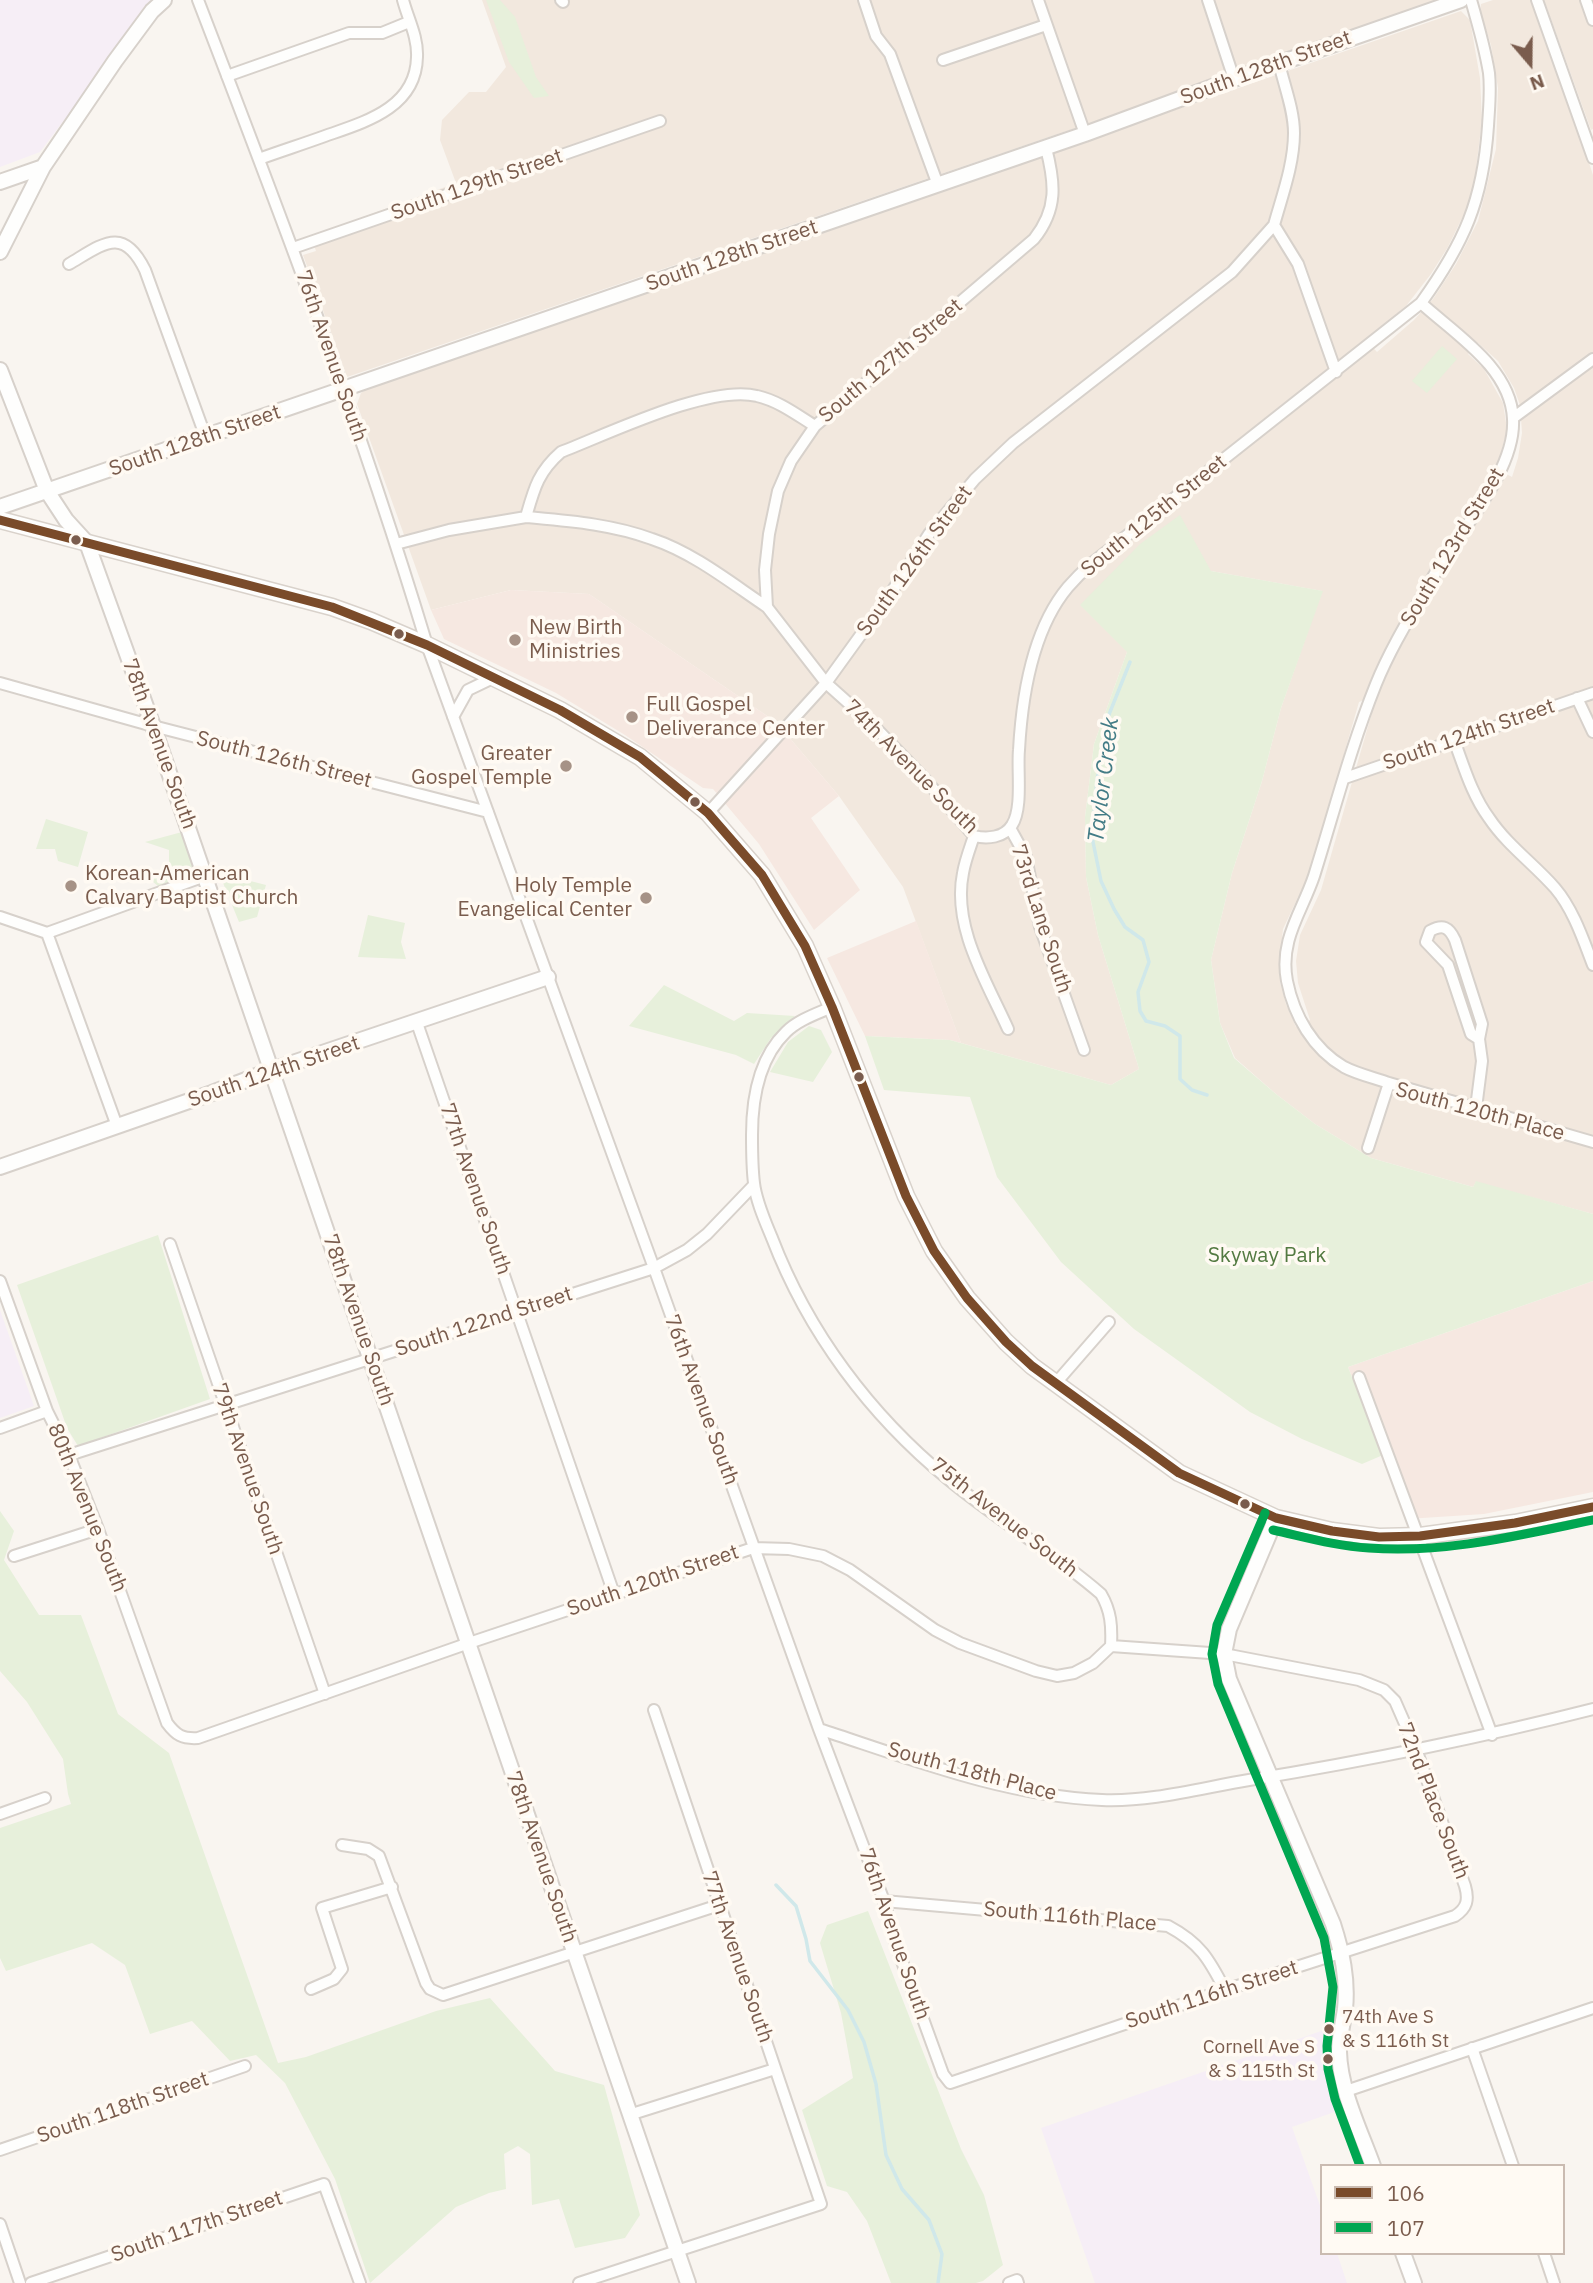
<!DOCTYPE html>
<html>
<head>
<meta charset="utf-8">
<style>
	body { margin:0 }
	#map { position:relative; width:1593px; height:2283px; overflow:hidden; background:#f9f5f0; font-family:"IBM Plex Sans",sans-serif }
	canvas { display:block }
	.legend { position:absolute; left:1320px; top:2164px; width:245px; height:91px; box-sizing:border-box; background:#fffaf3; border:2px solid #cabbb1; margin:0; padding:9px 12px; list-style:none; font-size:21px; color:#7a5c4d }
	.legend li { display:flex; align-items:center; gap:14px; height:35px }
	.legend b { width:35px; border:2px solid #cabbb1 }
	.north { position:absolute; left:1495px; top:28px; width:70px; height:70px; -webkit-text-stroke:5px #fffaf3; paint-order:stroke; rotate:160deg; font-size:19px; font-weight:700; line-height:28px; text-align:center; color:#7a5c4d }
	.north::after { content:''; display:block; margin:auto; width:24px; height:32px; background:#7a5c4d; clip-path:polygon(50% 0,100% 100%,50% 72%,0 100%) }
</style>
</head>
<body>
<div id="map">
<canvas width="1593" height="2283"></canvas>
<ul class="legend">
<li><b style="height:9px;background:#7a4b2a"></b>106</li>
<li><b style="height:9px;background:#00a651"></b>107</li>
</ul>
<div class="north">N</div>
</div>
<script>
const c = document.querySelector('canvas').getContext('2d');
c.lineJoin = 'round';
function fillPath(path, color) { c.fillStyle = color; c.fill(path, 'evenodd'); }
function trace(path, color, width, dash) { c.strokeStyle = color; c.lineWidth = width; c.lineCap = dash ? 'butt' : 'round'; c.setLineDash(dash || []); c.stroke(path); }
function label(font, color, halo, rows, align = 'center') {
  c.font = font + ' "IBM Plex Sans",sans-serif'; c.lineWidth = 7; c.setLineDash([]); c.textBaseline = 'middle'; c.strokeStyle = halo; c.fillStyle = color; for (const [text, x, y, turn = 0] of rows) {
    c.save(); c.translate(x, y); c.rotate((+turn || 0) * Math.PI / 180); c.textAlign = isNaN(turn) ? turn : align; if (halo) c.strokeText(text, 0, 0); c.fillText(text, 0, 0); c.restore();
  }
}
const residential = new Path2D(`
	M482,0H1450L347,377L303,255L316,251L311,236L456,183L440,140L442,120L469,92H486L506,67Z
	M1493,0H1536L1593,175V1214L1476,1182L1473,1187L1371,1158L1315,1124L1276,1094L1235,1058L1220,1023L1211,960L1232,873L1262,781L1281,708L1322,591L1211,571L1127,652L1094,744L1085,817L1086,877L1098,935L1139,1069L1111,1085L961,1043L903,887L839,796L776,722L589,594L511,590L431,610L357,404L361,393L365,390L1461,11L1470,20L1480,78L1482,120L1474,186L1465,212L1448,247L1431,274L1406,306L1366,340L1377,352L1414,320L1433,299L1456,264L1478,221L1496,149L1498,88L1491,45L1480,11L1481,4ZM1478,343L1498,361L1514,388L1520,405L1522,433L1518,458L1512,477L1497,469L1507,429L1503,403L1484,369L1468,354ZM1377,695L1321,890L1300,935L1296,961L1298,983L1310,1020L1296,1027L1286,1004L1280,982V957L1283,929L1310,872L1359,702Z
	M1544,0H1593V129L1591,130Z`);
const commercial = new Path2D(`
	M511,590L589,594L776,722L839,796L811,818L860,890L814,930L759,844L713,789L703,788L625,735L556,693L444,639L431,610Z
	M916,921L961,1043L950,1040L865,1036L827,958Z
	M1593,1281V1492L1484,1514L1407,1519L1348,1367Z`);
const education = new Path2D(`
	M0,0H155L40,152L0,167Z
	M0,1310L34,1406L0,1418Z
	M1327,2029L1326,2064L1340,2110L1292,2127L1322,2211V2253H1337L1347,2283H1095L1041,2128Z`);
const green = new Path2D(`
	M486,0H500L515,17L536,77L549,96L534,98L509,62Z
	M1442,346L1457,359L1427,393L1412,381Z
	M1180,515L1211,571L1323,591L1281,708L1262,781L1232,873L1211,960L1220,1023L1234,1058L1276,1094L1315,1124L1371,1158L1473,1187L1476,1181L1593,1214V1281L1348,1367L1383,1455L1362,1464L1302,1439L1250,1412L1134,1329L1061,1262L997,1177L970,1097L884,1090L865,1036L950,1040L1111,1085L1139,1069L1098,935L1086,877L1085,817L1094,744L1127,652L1080,605L1140,544Z
	M46,819L88,832L78,867L58,861L55,849H36Z
	M182,832L194,867L188,875L158,886L147,877L169,871V850L145,842Z
	M219,873L266,885L257,917L239,922Z
	M368,915L405,923L401,942L406,959L358,957Z
	M664,985L734,1021L747,1013L795,1016L771,1038L754,1064L736,1055L629,1026Z
	M809,1026L821,1030L832,1052L813,1082L770,1072L788,1042Z
	M158,1235L210,1399L78,1446L67,1428L17,1285Z
	M0,1511L14,1531L4,1560L39,1615H81L118,1714L169,1753L278,2063L306,2057L436,2011L490,1998L555,2071L604,2085L640,2215L625,2238L575,2248L559,2199L532,2205L530,2154L518,2146L504,2154L506,2189L489,2193L456,2207L370,2283L335,2179L285,2083L256,2055L230,2061L192,2021L150,2034L125,1965L92,1943L6,1971L0,1958V1828L71,1804L68,1794L63,1759L27,1702L0,1671Z
	M868,1911L961,2149L984,2195L1003,2265L983,2281L976,2283H891L867,2221L847,2192L827,2186L802,2110L853,2078L841,2013L820,1943L827,1925Z`);
const stream = new Path2D(`
	M1130,662L1108,717L1097,780L1092,837L1101,881L1114,909L1125,927L1143,940L1149,962L1138,992L1140,1011L1146,1021L1165,1026L1180,1036V1079L1192,1090L1207,1095
	M776,1885L796,1906L806,1939L810,1961L848,2010L864,2042L876,2084L886,2155L902,2189L929,2220L942,2254L938,2283`);
const minor = new Path2D(`
	M561,0L563,2
	M864,0L876,36L890,54L938,185
	M1038,0L1085,134
	M1208,0L1234,79
	M1537,0L1593,158
	M1586,0L1593,20
	M943,60L1046,25
	M1279,63C1284,85 1294,110 1294,133C1294,164 1282,196 1274,225L1298,264L1336,372
	M227,76L349,33H382L409,22
	M259,159C281,151 303,144 325,136C365,122 416,108 417,57C418,37 408,19 403,0
	M293,248L660,121
	M69,264C103,244 123,225 145,270L206,438
	M1513,418L1593,359
	M815,426L791,461L778,491L769,534L765,570L767,607L826,683L873,725L924,778L974,836C987,839 1004,838 1012,825C1023,808 1017,770 1019,750C1022,695 1032,630 1068,587C1075,579 1083,571 1091,564L1421,303C1464,243 1483,201 1488,126C1489,108 1491,91 1489,73C1485,48 1478,24 1471,0
	M526,517C569,521 611,524 652,539C694,553 731,583 767,607
	M396,544L449,530L526,517C534,489 538,472 561,452C608,434 710,384 757,396C779,401 797,415 815,426L1034,239C1058,209 1055,183 1046,148
	M0,683L153,726L488,812
	M1577,698L1593,732
	M453,717L468,690L493,678
	M1454,740C1464,767 1472,795 1489,818C1507,845 1534,864 1555,888C1573,909 1583,939 1593,965
	M1345,778L1593,693
	M708,813L826,683L891,593L929,534L975,479L1013,443L1232,272L1274,225
	M1010,828L1026,857L1040,927L1084,1050
	M974,836C970,848 965,861 963,873C952,927 987,982 1008,1029
	M0,917L47,933L205,876
	M47,933L117,1126
	M832,1007C816,1014 798,1020 786,1032C759,1058 752,1100 752,1135C752,1151 752,1167 754,1183C756,1201 765,1221 772,1238C808,1332 870,1415 948,1479C997,1520 1053,1552 1101,1594C1111,1611 1112,1626 1111,1646
	M417,1023L614,1594
	M1389,1083C1375,1078 1357,1074 1344,1067C1313,1049 1294,1016 1287,981C1279,940 1302,912 1314,876C1334,812 1351,746 1376,684C1391,647 1413,612 1433,577C1458,532 1516,472 1513,419C1511,368 1455,334 1421,303
	M1476,1108L1482,1061L1479,1039L1482,1024L1455,940C1449,927 1443,924 1430,931L1426,942L1448,965L1471,1034L1479,1039
	M1368,1148L1389,1083L1593,1142
	M170,1244L325,1694
	M0,1281L47,1411L69,1455L98,1529L167,1723C176,1735 182,1739 198,1738L469,1643L753,1548L789,1549L823,1556L850,1570L935,1630L960,1643L1036,1671L1057,1676L1074,1673L1093,1663L1111,1646L1224,1654L1359,1680L1384,1690L1395,1701L1416,1749L1465,1886C1469,1900 1467,1908 1455,1916L1225,1990L950,2083L943,2074L895,1942L884,1901L819,1729L654,1268L427,645C361,426 280,213 198,0
	M1359,1377L1492,1735
	M1055,1384L1109,1322
	M0,1428L47,1411
	M69,1455L654,1268L687,1250L707,1234L754,1185
	M14,1556L98,1529
	M819,1729C911,1759 1005,1796 1102,1800C1151,1802 1201,1788 1249,1780C1365,1761 1479,1738 1593,1709
	M0,1814L45,1798
	M342,1845L368,1849L379,1856L426,1983L430,1989L443,1995L719,1905
	M884,1901L1168,1926C1200,1943 1209,1959 1225,1990
	M311,1989L334,1979L342,1969L322,1908L392,1887
	M1472,2048L1513,2166
	M1346,2091L1593,2008
	M629,2115L775,2069
	M0,2150L245,2066
	M0,2224L20,2283
	M1544,2253L1554,2283
	M31,2283L324,2184L360,2283
	M579,2283L821,2204L654,1710
	M1009,2283L1017,2280L1018,2283`);
const tertiary = new Path2D(`
	M0,182L43,167
	M0,252L43,167L115,61L152,11L164,0
	M0,370L47,491L66,520L87,543L153,726L688,2283
	M0,507L1085,134L1234,79L1461,0
	M0,1167L212,1093L272,1070L548,977
	M1276,1518L1229,1629L1224,1654L1229,1679L1333,1924C1342,1952 1348,1979 1345,2009C1343,2023 1339,2038 1339,2052C1340,2090 1360,2130 1373,2166
	M1403,2253L1414,2283`);
const secondary = new Path2D(`
	M0,520L332,607L371,621L427,645L560,710L640,757L708,813L762,875L805,946L832,1007L906,1196L934,1251L967,1298L1006,1342L1032,1366L1179,1473L1276,1518L1332,1531L1379,1537L1420,1536L1515,1523L1593,1507`);
const bus1 = new Path2D(`
	M0,520L332,607L427,645L560,710L640,757L708,813L762,875L805,946L832,1007L906,1196L934,1251L967,1298L1006,1342L1032,1366L1179,1473L1276,1518L1332,1531L1379,1537L1420,1536L1515,1523L1593,1507`);
const bus2 = new Path2D(`
	M1265,1513L1217,1625L1212,1654L1218,1684L1324,1938L1333,1987L1327,2046L1328,2069L1335,2099L1360,2166
	M1273,1530C1305,1537 1336,1546 1369,1548C1444,1554 1520,1535 1593,1520`);
const markers = [
	[76,540,6,"#7a5c4d"],
	[399,634,6,"#7a5c4d"],
	[515,640,7,"#a69286"],
	[632,717,7,"#a69286"],
	[566,766,7,"#a69286"],
	[695,802,6,"#7a5c4d"],
	[71,886,7,"#a69286"],
	[646,898,7,"#a69286"],
	[859,1077,6,"#7a5c4d"],
	[1245,1504,6,"#7a5c4d"],
	[1329,2029,6,"#7a5c4d"],
	[1328,2059,6,"#7a5c4d"]
];
const busNames = [
	["74th Ave S",1342,2018],
	["& S 116th St",1342,2042],
	["Cornell Ave S",1315,2048,"right"],
	["& S 115th St",1315,2072,"right"]
];
const streetNames = [
	["South 128th Street",1266,68,-20],
	["South 129th Street",477,185,-19],
	["South 128th Street",732,256,-19],
	["76th Avenue South",331,356,71],
	["South 127th Street",891,361,-40],
	["South 128th Street",195,441,-19],
	["South 125th Street",1154,516,-39],
	["South 123rd Street",1453,547,-59],
	["South 126th Street",915,561,-54],
	["South 124th Street",1469,735,-19],
	["78th Avenue South",159,744,70],
	["South 126th Street",284,760,14],
	["74th Avenue South",911,767,45],
	["73rd Lane South",1041,919,72],
	["South 124th Street",274,1072,-19],
	["South 120th Place",1480,1112,15],
	["77th Avenue South",475,1189,71],
	["78th Avenue South",358,1320,71],
	["South 122nd Street",484,1322,-18],
	["76th Avenue South",701,1400,70],
	["79th Avenue South",247,1469,71],
	["80th Avenue South",87,1508,68],
	["75th Avenue South",1004,1518,38],
	["South 120th Street",653,1581,-19],
	["South 118th Place",972,1772,15],
	["72nd Place South",1433,1801,69],
	["78th Avenue South",541,1857,71],
	["South 116th Place",1070,1917,5],
	["76th Avenue South",894,1934,71],
	["77th Avenue South",737,1957,71],
	["South 116th Street",1212,1995,-18],
	["South 118th Street",123,2108,-19],
	["South 117th Street",197,2227,-19]
];
const poiNames = [
	["New Birth",529,628],
	["Ministries",529,652],
	["Full Gospel",646,705],
	["Deliverance Center",646,729],
	["Greater",552,754,"right"],
	["Gospel Temple",552,778,"right"],
	["Korean-American",85,874],
	["Calvary Baptist Church",85,898],
	["Holy Temple",632,886,"right"],
	["Evangelical Center",632,910,"right"]
];
const parkNames = [
	["Skyway Park",1267,1256]
];
const waterNames = [
	["Taylor Creek",1104,780,-83]
];
fillPath(residential, '#f2e8de');
fillPath(commercial, '#f6e8e1');
fillPath(education, '#f6eef6');
fillPath(green, '#e7f0db');
trace(stream, '#d0e8ea', 3.5);
trace(minor, '#d7d1cb', 14);
trace(tertiary, '#d7d1cb', 18);
trace(secondary, '#d9d2cb', 19);
trace(minor, '#fefefd', 10);
trace(tertiary, '#fefefd', 14);
trace(secondary, '#fefefd', 16);
trace(bus1, '#7a4b2a', 9);
trace(bus2, '#00a651', 9);
for (const [x, y, r, color] of markers) { const dot = new Path2D(); dot.arc(x, y, r, 0, 2 * Math.PI); c.fillStyle = color; c.fill(dot); trace(dot, '#fffaf3', 2.5); }
label('19px', '#7a5c4d', '#fffaf3', busNames, 'left');
label('21px', '#7a5c4d', '#fffaf3', streetNames);
label('21px', '#7a5c4d', '#fffaf3', poiNames, 'left');
label('21px', '#537a41', '#fffaf3', parkNames);
label('italic 23px', '#437c86', '#fffaf3', waterNames);
</script>
</body>
</html>
